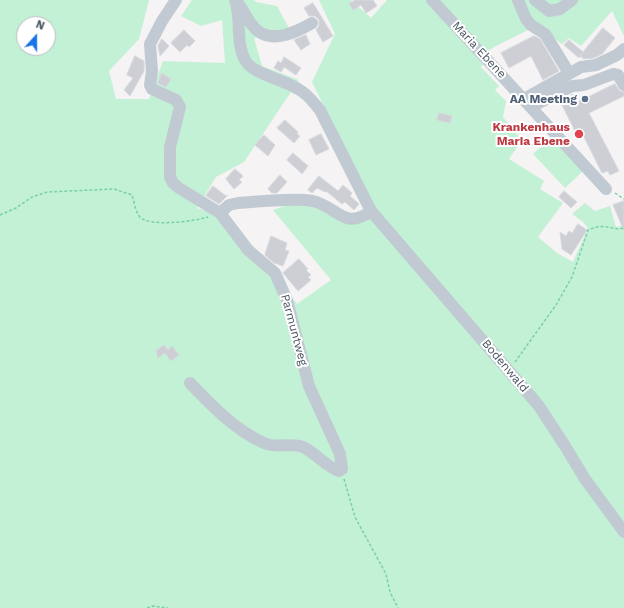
<!DOCTYPE html>
<html>
<head>
<meta charset="utf-8">
<style>
	body { margin:0 }
	#map { position:relative; width:624px; height:608px; overflow:hidden; background:#f5f3f3; font-family:"Work Sans",sans-serif }
	canvas { display:block }
	.north { position:absolute; left:16px; top:16px; width:40px; height:40px; box-sizing:border-box; background:#fff; border:1px solid #b7bbc0; border-radius:50%; rotate:21deg; font-size:11px; font-weight:700; line-height:16px; text-align:center; color:#4a5661 }
	.north::after { content:''; display:block; margin:auto; width:14px; height:18px; background:#1a73e8; clip-path:polygon(50% 0,100% 100%,50% 72%,0 100%) }
</style>
</head>
<body>
<div id="map">
<canvas width="624" height="608"></canvas>
<div class="north">N</div>
</div>
<script>
const c = document.querySelector('canvas').getContext('2d');
c.lineJoin = 'round';
function fillPath(path, color) { c.fillStyle = color; c.fill(path, 'evenodd'); }
function trace(path, color, width, dash) { c.strokeStyle = color; c.lineWidth = width; c.lineCap = dash ? 'butt' : 'round'; c.setLineDash(dash || []); c.stroke(path); }
function label(font, color, halo, rows, align = 'center') {
  c.font = font + ' "Work Sans",sans-serif'; c.lineWidth = 4; c.setLineDash([]); c.textBaseline = 'middle'; c.strokeStyle = halo; c.fillStyle = color; for (const [text, x, y, turn = 0] of rows) {
    c.save(); c.translate(x, y); c.rotate((+turn || 0) * Math.PI / 180); c.textAlign = isNaN(turn) ? turn : align; if (halo) c.strokeText(text, 0, 0); c.fillText(text, 0, 0); c.restore();
  }
}
const green = new Path2D(`
	M0,0H149L139,39L109,71L116,99H149L163,61L225,63L222,20L201,26L181,16L192,0H254L256,2L277,6L290,30L254,38L262,66L299,80L244,162L216,177L197,208L232,219L297,304L331,280L273,210L313,197L353,217L373,207L312,82L335,34L319,0H351L371,18L387,0H624V36L612,11L581,46L569,38L562,44L536,26L494,47L481,57L485,63L481,67L499,86L495,90L506,101L503,117L522,140L509,159L544,181L540,189L563,203L538,237L557,253L573,262L588,228L583,222L572,214L585,203L595,211L610,206L616,227L624,225V608H0ZM24,24H48V48H24Z
	M552,137L583,171L565,188L533,154Z`);
const building = new Path2D(`
	M355,0H373L377,6L366,13L361,5L353,10L349,4Z
	M313,3L333,36L323,42L316,30L319,26V20L315,16H309L304,8Z
	M603,28L615,38L602,54L594,58L584,59L580,56Z
	M184,30L195,41L189,47L187,45L180,52L171,43Z
	M306,35L310,44L301,50L294,40Z
	M534,36L540,39L559,71L543,80L531,56L509,68L501,53Z
	M162,39L169,46L160,56L158,46Z
	M569,40L583,52L579,58L564,45Z
	M135,56L144,61V71L130,96L124,90L133,78L127,75Z
	M284,57L301,68L296,75L284,67L281,72L274,68L278,61L281,63Z
	M162,73L171,79L166,87L158,83Z
	M615,84L620,91L624,92V96L589,113L619,171L610,175L608,171L602,173L583,135L578,137L560,101L573,94L577,102Z
	M439,113L452,116L450,123L437,120Z
	M285,120L298,132L297,134L300,136L294,143L277,128Z
	M321,134L329,149L316,155L309,140Z
	M264,135L275,145L268,156L255,145Z
	M293,153L308,166L302,174L287,160Z
	M235,169L243,176L239,180L242,182L234,189L226,179Z
	M280,175L287,182L277,193H272L268,189Z
	M319,176L338,191L343,185L352,193L350,196L359,204L354,210L345,202L342,204L326,191L325,192L317,188L312,193L308,190Z
	M213,186L226,196L228,195L219,204L206,196Z
	M564,191L577,202L571,208L559,197Z
	M624,201V231L613,205Z
	M578,224L587,230L571,255L562,249L560,232L566,236L569,231L572,233Z
	M271,236L287,243L285,250L289,251L283,266L274,263L265,255Z
	M299,259L308,269L306,270L311,275L308,277L311,280L298,291L283,273Z
	M164,345L168,350L172,346L179,355L171,361L165,353L158,358L156,351Z`);
const path = new Path2D(`
	M615,193L624,199
	M0,215L16,208L32,197L47,192L114,189L132,195C134,201 135,210 139,216C147,228 196,221 208,217
	M515,362L556,305L572,277L588,230C606,222 612,231 624,228
	M344,479L355,517L386,574L390,592L398,608
	M147,608L153,606L168,608`);
const minor = new Path2D(`
	M176,0L162,21L150,44L152,71L150,85L152,89L176,100L180,107L170,147V177L173,183L179,188L220,213L248,250L275,273L287,300L309,386L340,454L342,469L339,471C326,467 316,453 303,447C291,442 276,449 264,443C236,431 211,405 190,383
	M235,0C242,19 235,41 245,60C252,74 285,80 298,89C308,94 313,102 320,110L371,211L539,406L565,446L585,479L624,532
	M432,0L606,189
	M518,0L526,19L531,25L545,34L569,73
	M535,0L549,11L560,9L572,0
	M238,3C243,10 247,19 253,26C268,46 295,33 312,23
	M524,99L581,67L596,65L617,55L624,49
	M531,107L572,86L584,85L613,74L618,75L624,85
	M220,213L229,205L238,203C259,202 293,197 313,201C338,207 344,231 371,211`);
const markers = [
	[585,99,4,"#5c6f8a"],
	[579,134,5,"#e0444e"]
];
const streetNames = [
	["Maria Ebene",479,50,47],
	["Parmuntweg",294,330,75],
	["Bodenwald",505,366,50]
];
const serviceNames = [
	["AA Meeting",577,99]
];
const healthNames = [
	["Krankenhaus",570,127],
	["Maria Ebene",570,141]
];
fillPath(green, '#c3f1d5');
fillPath(building, '#cdcfd5');
trace(building, '#d7d9de', 1);
trace(path, '#7ad0a6', 1.5, [3, 2]);
trace(minor, '#c1cad2', 12);
for (const [x, y, r, color] of markers) { const dot = new Path2D(); dot.arc(x, y, r, 0, 2 * Math.PI); c.fillStyle = color; c.fill(dot); trace(dot, '#fff', 1.5); }
label('12px', '#4a5661', '#fff', streetNames);
label('bold 12px', '#4e5e75', '#fff', serviceNames, 'right');
label('bold 12px', '#be3a42', '#fff', healthNames, 'right');
</script>
</body>
</html>
